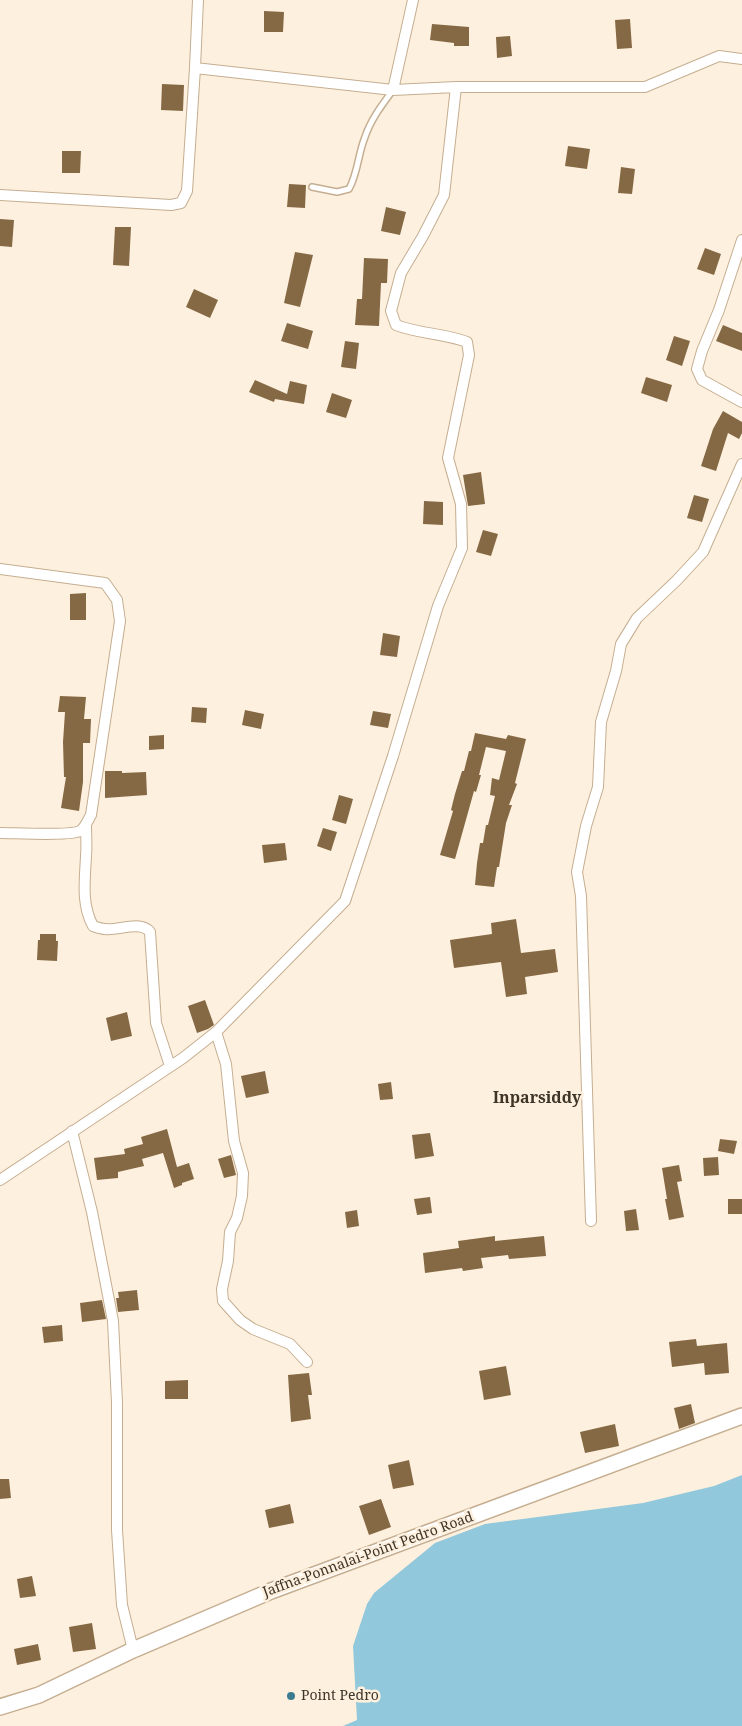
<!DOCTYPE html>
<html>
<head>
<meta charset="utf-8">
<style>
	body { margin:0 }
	canvas { display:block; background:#fef0de }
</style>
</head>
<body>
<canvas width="742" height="1726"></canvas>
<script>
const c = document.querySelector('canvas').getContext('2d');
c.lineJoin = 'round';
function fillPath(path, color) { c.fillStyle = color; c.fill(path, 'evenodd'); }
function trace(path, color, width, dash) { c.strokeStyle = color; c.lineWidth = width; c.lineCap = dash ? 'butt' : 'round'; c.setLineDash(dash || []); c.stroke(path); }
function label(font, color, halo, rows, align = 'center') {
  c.font = font + ' "Noto Serif",serif'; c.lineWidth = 5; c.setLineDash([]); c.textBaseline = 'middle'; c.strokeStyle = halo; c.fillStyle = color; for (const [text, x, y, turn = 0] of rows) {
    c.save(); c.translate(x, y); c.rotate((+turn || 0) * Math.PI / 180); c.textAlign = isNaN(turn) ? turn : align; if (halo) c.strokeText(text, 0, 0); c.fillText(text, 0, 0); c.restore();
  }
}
const water = new Path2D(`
	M742,1475V1726H343L357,1720L353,1646L367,1604L374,1593L435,1543L485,1524L643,1503L714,1486Z`);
const building = new Path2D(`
	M264,11L284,12L283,32H264Z
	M630,19L632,48L617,49L615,20Z
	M432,24L469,27V46H454V43L430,40Z
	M510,36L512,56L497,58L496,37Z
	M162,84L184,85L183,111L161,110Z
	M568,146L590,149L587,169L565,166Z
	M62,151H81L80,173H62Z
	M621,167L635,169L632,194L618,193Z
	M289,184L306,185L305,208L287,207Z
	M386,207L406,212L400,235L381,231Z
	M0,219L14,220L12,247L0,246Z
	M115,227H131L129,266L113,265Z
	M705,248L721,254L714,275L697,269Z
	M295,252L313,255L300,307L284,303Z
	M364,258L388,259L387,283H381L379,326L355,325L357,299H362Z
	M194,289L218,300L210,318L186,307Z
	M287,323L313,331L308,349L281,341Z
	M723,325L742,333V351L716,341Z
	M674,336L690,341L682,366L666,360Z
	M345,341L359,343L356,369L341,367Z
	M646,377L672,385L667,402L641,393Z
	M255,380L287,394L290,381L307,385L304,404L275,399L274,402L249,392Z
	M332,393L352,400L346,418L326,412Z
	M723,411L742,422V433L739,439L728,433L716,471L701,466L713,429Z
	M481,472L485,504L468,506L463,475Z
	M694,495L709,499L702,522L687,518Z
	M424,501L443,502V525L423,524Z
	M483,530L498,534L491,556L476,552Z
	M86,593V620H70V594Z
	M383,633L400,636L397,657L380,655Z
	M60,696L86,697L84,719H91L90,743H83V782L79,811L61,808L66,777H64L63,742L65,712H58Z
	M192,707L207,708L206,723L191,722Z
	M245,710L264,714L261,729L242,725Z
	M373,711L391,714L388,728L370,725Z
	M475,733L506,739L508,735L526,739L515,783L517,784L509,805H512L506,823L499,867H497L494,887L475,885L477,863L480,843H483L486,825H488L495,796L490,795L492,778L499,780L506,751L486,747L479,775H481L476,792L474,791L455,859L440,855L453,811L451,810L455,794L462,771H464L469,751H471Z
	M164,735V749L149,750V736Z
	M105,771H122V773L146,772L147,795L105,798Z
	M339,795L353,799L346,824L332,820Z
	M323,828L337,832L331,851L317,846Z
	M285,843L287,860L264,863L262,845Z
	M516,919L521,953L555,949L558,972L525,977L527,994L506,997L501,962L454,968L450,940L492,934L491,923Z
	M40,934H56V941H58L57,961L37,960L38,940H40Z
	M205,1000L214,1025L208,1029L197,1033L188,1006Z
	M127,1012L132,1036L111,1041L106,1018Z
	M265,1071L269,1093L246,1098L241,1076Z
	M391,1082L393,1099L380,1100L378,1084Z
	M167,1129L177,1167L189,1163L194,1179L182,1183V1185L174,1188L163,1153L142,1159L144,1166L118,1172V1178L97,1180L94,1158L125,1154L124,1149L143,1144L141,1137Z
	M430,1133L434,1156L415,1159L412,1135Z
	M720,1139L737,1141L734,1154L718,1151Z
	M231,1155L236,1175L224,1178L218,1159Z
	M718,1157L719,1175L704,1176L703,1158Z
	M679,1165L682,1181L677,1182L684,1217L669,1220L665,1199H667L662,1168Z
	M430,1197L432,1213L417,1215L414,1199Z
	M728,1199H742V1214H728Z
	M636,1209L639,1230L626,1231L624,1211Z
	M357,1210L359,1226L347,1228L345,1212Z
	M495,1236V1241L544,1236L546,1256L509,1259L508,1255L481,1258L483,1268L463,1271L462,1268L425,1273L423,1253L459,1248L458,1241Z
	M137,1290L139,1310L118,1312L116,1298H119L118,1292Z
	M102,1300L106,1319L82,1322L80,1303Z
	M62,1325L63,1341L44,1343L42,1327Z
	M696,1339L697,1346L727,1343L729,1373L705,1375L704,1363L672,1367L669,1342Z
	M506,1366L511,1395L484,1400L479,1371Z
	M309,1373L312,1395H308L311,1419L291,1422L288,1375Z
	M188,1380V1399H165V1381Z
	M691,1404L695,1423L679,1429L674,1408Z
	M615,1424L619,1446L585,1453L580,1432Z
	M409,1460L414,1485L393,1489L388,1465Z
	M0,1479H9L11,1498L0,1499Z
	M381,1499L391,1527L369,1535L359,1506Z
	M290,1504L294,1523L269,1528L265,1510Z
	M32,1576L36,1596L20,1598L17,1579Z
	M92,1623L96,1649L73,1652L69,1627Z
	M38,1644L41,1660L17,1665L14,1649Z`);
const lane = new Path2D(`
	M312,187L337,192L349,189C358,173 358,154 365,137C371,119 382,105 393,90`);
const street = new Path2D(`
	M195,68L393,90L456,87H645L719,56L742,59
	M393,90L413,0
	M0,195L171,205L181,203L187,191L195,68L198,0
	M742,240L719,310L702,351L697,369L702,380L742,402
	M0,569L105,583L117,600L120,621L91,815C88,820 85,828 80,831C70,836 15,833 0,833
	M86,825C86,835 87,846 86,856C85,880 81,904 93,926C96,927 101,929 105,929C118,931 140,920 150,932L156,1023L170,1066
	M216,1032L226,1064L234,1141L243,1173L242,1196L237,1218L230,1232L228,1261L222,1289L223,1301L240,1320L253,1329L290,1344L307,1362
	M72,1131L92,1212L113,1321L117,1403V1530L122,1605L133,1650
	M0,1180L183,1058L216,1032L345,901L393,756L438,606L462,548L461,504L448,458L469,355L467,342C443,333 419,334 396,325L391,311L401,273L423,236L444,195L456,87
	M591,1221L581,896L577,872L586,826L598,787L601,722L616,671L621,644L637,618L677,580L703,552L742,464`);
const secondary = new Path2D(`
	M0,1707L39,1695L133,1650L271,1591L742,1416`);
const markers = [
	[291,1696,5,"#3c7c90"]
];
const streetNames = [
	["Jaffna-Ponnalai-Point Pedro Road",368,1555,-20]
];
const poiNames = [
	["Point Pedro",301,1696]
];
const quarterNames = [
	["Inparsiddy",537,1098]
];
fillPath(water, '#91c8db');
fillPath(building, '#856944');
trace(lane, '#c5ae91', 8);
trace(street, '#c5ae91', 12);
trace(secondary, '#c5ae91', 18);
trace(lane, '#fff', 5);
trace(street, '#fff', 10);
trace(secondary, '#fff', 15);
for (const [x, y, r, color] of markers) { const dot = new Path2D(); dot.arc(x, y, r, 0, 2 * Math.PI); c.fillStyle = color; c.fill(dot); trace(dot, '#fef0de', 2); }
label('14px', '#3e3529', '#fef0de', streetNames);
label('14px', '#3e3529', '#fef0de', poiNames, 'left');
label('bold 16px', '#3e3529', '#fef0de', quarterNames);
</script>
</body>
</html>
